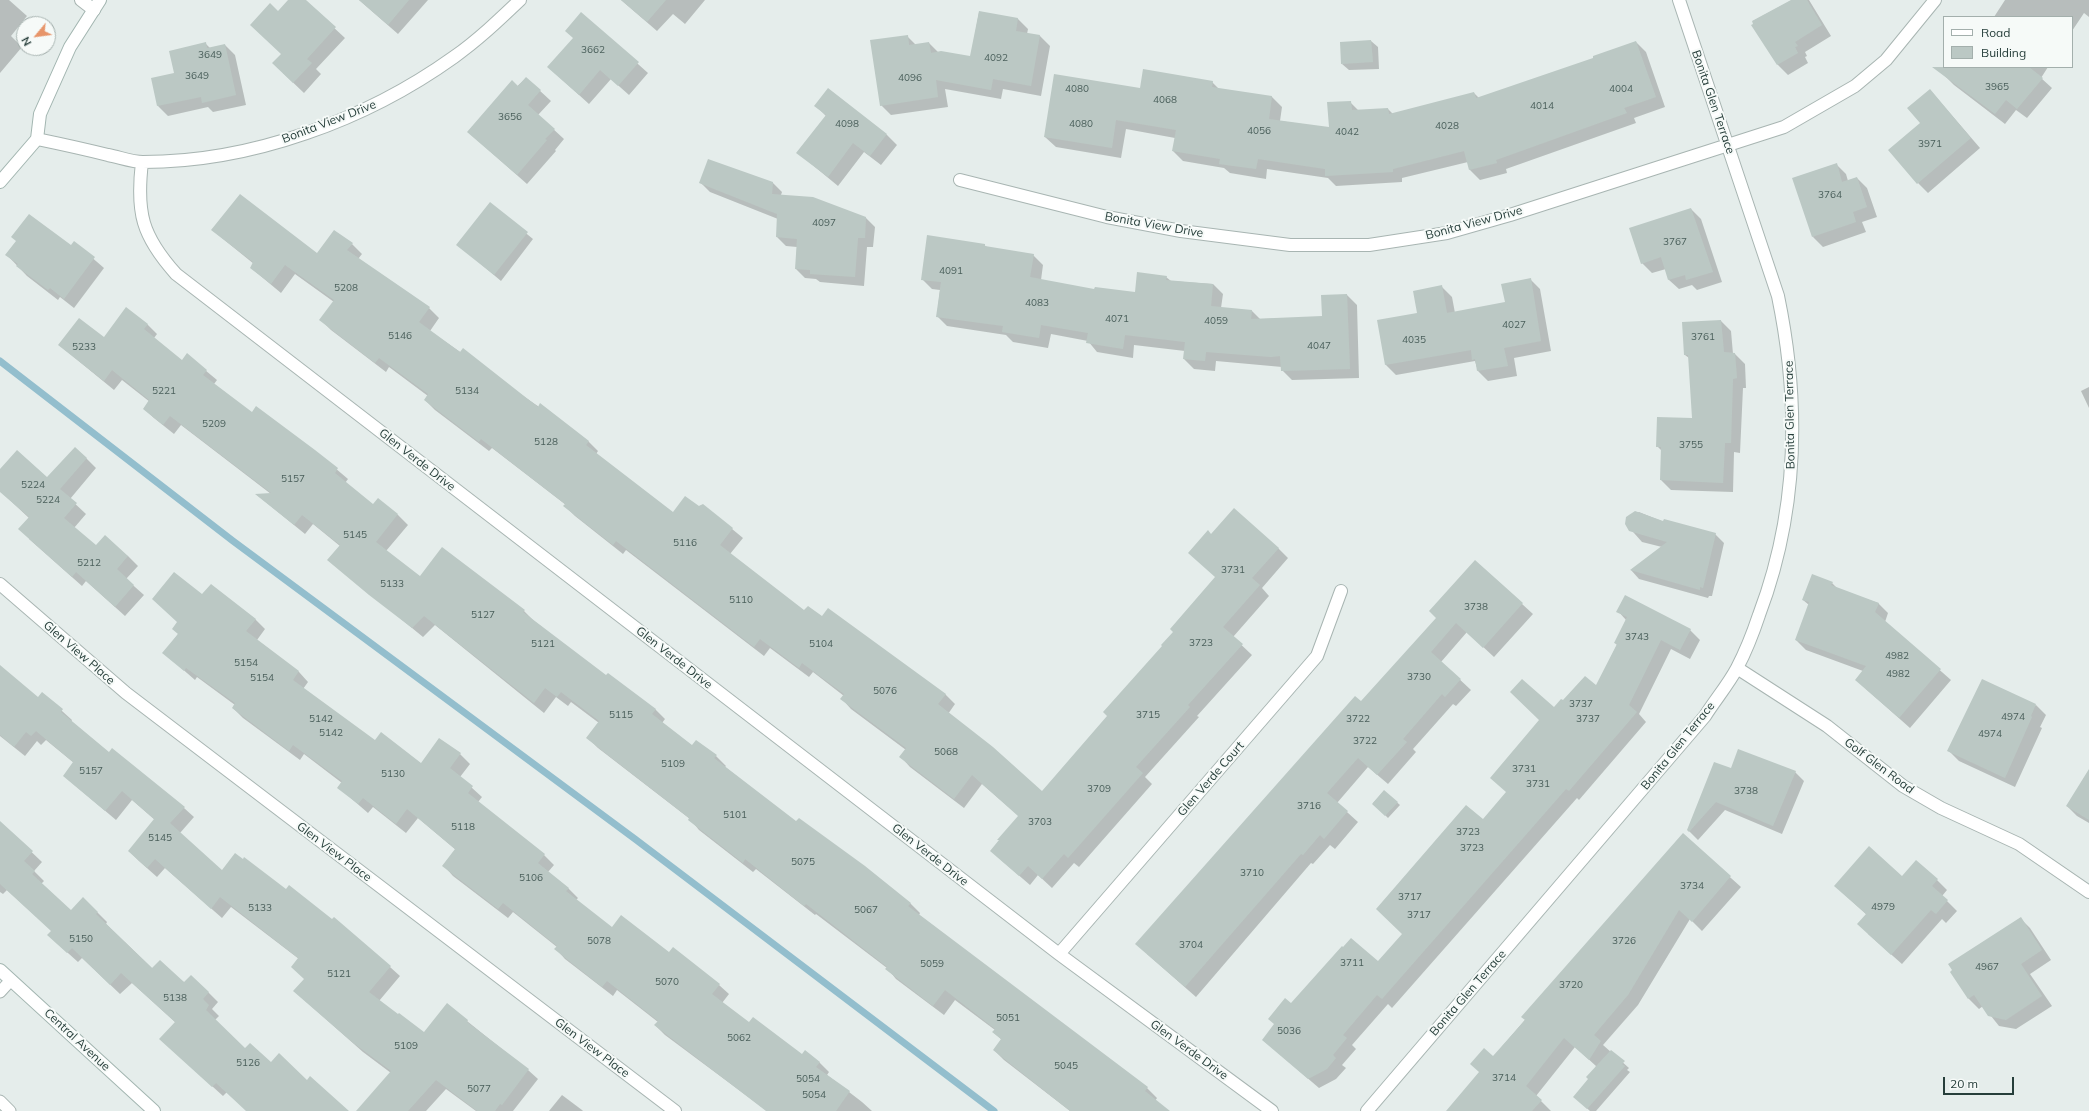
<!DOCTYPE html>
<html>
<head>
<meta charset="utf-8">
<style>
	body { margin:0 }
	#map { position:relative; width:2089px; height:1111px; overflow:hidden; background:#e5edeb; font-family:Mulish,sans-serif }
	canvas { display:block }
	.legend { position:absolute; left:1943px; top:16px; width:130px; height:52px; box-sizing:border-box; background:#f6faf8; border:1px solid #a3afac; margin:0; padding:5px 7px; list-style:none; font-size:12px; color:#263e3a }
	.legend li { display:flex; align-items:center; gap:8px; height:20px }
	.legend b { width:20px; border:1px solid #a3afac }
	.north { position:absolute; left:16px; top:16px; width:40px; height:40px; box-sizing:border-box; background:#f6faf8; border:1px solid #a3afac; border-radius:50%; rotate:241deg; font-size:11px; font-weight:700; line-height:16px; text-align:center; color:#263e3a }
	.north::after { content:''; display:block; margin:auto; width:14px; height:18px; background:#e7956a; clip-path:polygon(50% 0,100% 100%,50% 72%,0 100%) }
	.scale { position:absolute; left:1943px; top:1077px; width:71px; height:18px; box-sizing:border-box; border:2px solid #263e3a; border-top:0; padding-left:5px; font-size:12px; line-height:14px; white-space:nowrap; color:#263e3a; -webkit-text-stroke:3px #f6faf8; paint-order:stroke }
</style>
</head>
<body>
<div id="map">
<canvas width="2089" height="1111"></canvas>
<ul class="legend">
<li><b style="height:5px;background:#fff"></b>Road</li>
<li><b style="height:11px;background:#bbc8c4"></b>Building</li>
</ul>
<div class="north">N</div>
<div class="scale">20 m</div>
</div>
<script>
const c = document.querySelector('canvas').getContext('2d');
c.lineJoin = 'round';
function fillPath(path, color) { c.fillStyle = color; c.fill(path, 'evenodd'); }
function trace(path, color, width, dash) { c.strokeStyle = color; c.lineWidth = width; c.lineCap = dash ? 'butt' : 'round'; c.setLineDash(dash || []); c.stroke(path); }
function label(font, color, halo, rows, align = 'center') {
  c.font = font + ' Mulish,sans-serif'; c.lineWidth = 4; c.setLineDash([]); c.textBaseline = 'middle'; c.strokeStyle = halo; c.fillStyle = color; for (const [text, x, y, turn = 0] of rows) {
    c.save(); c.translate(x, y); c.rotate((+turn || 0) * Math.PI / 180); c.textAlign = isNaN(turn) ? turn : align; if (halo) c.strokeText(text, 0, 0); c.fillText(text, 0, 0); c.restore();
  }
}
const shadow = new Path2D(`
	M0,0H9L27,16L11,36L22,47L0,73Z
	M289,0H304L345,38L316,69L321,74L304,93L283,73L278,12Z
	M359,0H428L398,34Z
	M621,0H705L685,24L673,14L657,31Z
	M1792,0H1809L1831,36L1805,52L1807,56L1805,57L1808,63L1788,75L1778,65L1753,21Z
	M2005,0H2089V17L2084,13L2072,31V17H1994Z
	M979,12L1018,19L1028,29L1027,34L1040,36L1050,46L1041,96L1003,89L1001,99L945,89L948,107L891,115L881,105L907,36L916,45L929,43L938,52L971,57Z
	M581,13L648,73L629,95L611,79L589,104L548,67L574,38Z
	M1371,41L1378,47L1379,69L1349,70L1342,64Z
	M1636,42L1646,52L1665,107L1634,118L1636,123L1506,169L1507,173L1480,180L1470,170L1468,162L1402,178V182L1336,186L1328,178L1267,169L1266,179L1230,173L1224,168L1183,161L1173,151L1175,138L1126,129L1121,158L1056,147L1045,137L1141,89L1212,82L1219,89L1272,97L1282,107L1280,121L1330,128L1350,102L1359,111L1388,109L1393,114L1474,93L1479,98L1595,59Z
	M205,43L210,48L225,45L235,55L246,105L213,112L208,107L168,116L158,106L152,79L175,74Z
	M1951,67H2048L2041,78L2052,88L2027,118L2016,110L2005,124L1954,85L1944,75Z
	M526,78L551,101L538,115L564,139L555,150L556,151L527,184L468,132Z
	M828,90L887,135L897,145L881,165L864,152L838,186L798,153L826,116L816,106Z
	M1930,90L1980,148L1928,193L1918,183L1922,123Z
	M1836,164L1846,174L1848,181L1857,178L1867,188L1877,217L1862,222L1866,232L1823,247L1813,237Z
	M772,182L782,192L781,195L866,218L875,227L873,247H867L864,286L820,282L816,279L805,278L796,269L797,247L786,246L777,237L778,219L710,192L701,183Z
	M490,204L533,239L501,281L458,245Z
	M1691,209L1701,219L1722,282L1697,290L1692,285L1679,289L1669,280L1666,269L1652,273L1642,263Z
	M212,230L317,254L352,244L362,254L358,259L429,308L439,318L430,331L588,441L598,451L596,454L673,513L703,505L743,538L730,554L804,611L822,618L945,694L955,704L948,714L1042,793L1108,716L1216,578L1211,535L1278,548L1288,558L1262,588L1269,596L1233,637L1252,655L1197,716L1199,717L1145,777L1152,784L1079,867L1074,863L1052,888L1038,875L1030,885L1001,860L1019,816L982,784L964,808L910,767L901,757L906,750L851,709L842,699L844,696L813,672L809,677L770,648L764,656L626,550L623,554L575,516L565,506L566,505L492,448L489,451L435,410L425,400L428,396L389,367L386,372L331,330L321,320L334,302L295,274L281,293L251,268L254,264Z
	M74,242L104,268L74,308L60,297L58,300L27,276L7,255L71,247Z
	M984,245L987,247L1033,255L1043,265L1041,280L1095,290L1135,293L1166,277L1171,281L1213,284L1223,294L1221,308L1252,311L1260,319L1323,317L1347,295L1357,305L1359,378L1292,380L1282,370V367L1216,361L1215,371L1194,369L1184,359L1185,351L1134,345L1133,358L1097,352L1088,341L1051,334L1048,348L1013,342L1006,335L947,326L937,316L940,290L932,289L922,279Z
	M1530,279L1540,289L1551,351L1514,358L1517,376L1488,381L1478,371L1475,361L1396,375L1386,365L1378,321L1418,314L1442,287L1452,297L1455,313L1506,303Z
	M1721,321L1731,331L1733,354H1735L1745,364L1746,388H1743L1740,453L1734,452L1733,492L1671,490L1661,480L1662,451L1657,446L1693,419L1689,358L1685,355L1683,323Z
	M147,324L157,334L154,338L182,361L187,355L217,380L214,384L252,413L315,451L348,479L345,483L373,506L378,499L398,515L408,525L386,551L420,578L524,611L534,621L606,677L655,709L665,719L662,723L692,746L716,756L726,766L725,767L796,823L910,903L920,913L919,915L1147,1088L1157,1098L1155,1101L1168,1111H1070L1004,1060L994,1050L1002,1040L993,1032L995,1030L955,1000L944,1015L896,979L887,968L816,914L815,915L756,869L753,872L699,830L690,819L598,748L588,738L599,723L571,702L568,706L556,697L544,713L435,625L423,637L329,560L340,546L313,524L305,534L257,495L271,494L181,425L174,434L154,418L144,409L150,402L122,380L114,390L59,345L104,338Z
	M2089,387V408L2081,391Z
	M86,458L96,468L70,499L86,514L74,528L96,547L128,556L138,566L126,579L144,595L125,616L86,581L82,586L29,539V518L0,491V471L47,478Z
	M1639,512L1664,522L1715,534L1724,543L1712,596H1709L1708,598L1639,579L1631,570L1662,547L1642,542L1626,524L1629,515Z
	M1475,561L1533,614L1494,657L1467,632L1441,662L1471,690L1456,706L1453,704L1413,749L1416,752L1388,784L1368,767L1337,803L1358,822L1335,849L1330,845L1313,864L1311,863L1196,997L1147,954L1361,702L1437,618Z
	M1832,583L1838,589L1878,603L1888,613L1885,622L1951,680L1910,728L1866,689L1863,671L1806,650L1796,640L1809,605L1803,600Z
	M202,596L255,619L265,629L257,640L299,672L308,682L303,689L375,741L421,765L460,754L470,764L460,777L482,797L478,802L544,855L554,865L548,872L568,888L578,898L576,900L612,928L669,954L719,985L729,994L722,1003L749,1023L802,1056L819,1062L829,1072L827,1075L862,1102L872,1111H767L665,1035L655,1025L658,1022L617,990L613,996L565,959L556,949L557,947L513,912L508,918L453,876L444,866L456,850L418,818L406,833L373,807L368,813L338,787L342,783L304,754L300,760L243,718L233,708L235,705L197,677L195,680L164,653L178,634Z
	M1618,611L1690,630L1700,640L1690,659L1671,649L1639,714L1646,722L1579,800L1577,798L1392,1008L1388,1004L1352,1045L1356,1049L1342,1065L1346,1068L1336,1079L1319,1088L1263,1040L1291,1005L1378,962L1404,934L1483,821L1507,793L1554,708L1563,702L1596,687L1617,645L1615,643L1626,620Z
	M0,677L38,698L42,693L72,720L71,722L109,754L184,808L194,817L180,833L222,871L286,891L390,967L400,976L379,1001L425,1034L447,1005L528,1070L538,1079L513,1111H476L446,1089L426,1111H386L391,1073L363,1052L294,991L305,979L299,959L231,907L222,918L165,868L157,877L139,861L129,851L155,820L132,800L116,820L64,776L74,763L46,740L41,745L37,741L25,756L0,736Z
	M2036,705L2046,715L2040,727L2042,728L2015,787L1959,761L1949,751Z
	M1731,770L1795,772L1804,781L1782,834L1725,810L1698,840L1688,830Z
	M2089,770V823L2077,816L2067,806Z
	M1384,791L1400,805L1388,818L1373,803Z
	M0,822L42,862L34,871L44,881L41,884L71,911L83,898L107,922L106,924L153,969L208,992L218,1002L212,1009L219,1016L215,1020L245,1049L307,1081L347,1111H247L227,1092L223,1096L171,1049L175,1022L132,983L120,994L82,958L78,962L59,945L52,931L7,890L3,894L0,892Z
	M1683,835L1741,887L1702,931L1690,919L1638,1005L1603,1045L1629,1068L1627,1070L1630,1072L1596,1111H1590L1580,1102L1596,1066L1575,1047L1536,1096L1551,1111H1447Z
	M1902,877L1937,880L1947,890L1942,896L1957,911L1946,923L1942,919L1902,964L1868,934L1867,915L1845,895Z
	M2020,918L2030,928L2051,960L2030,974L2052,1006L2016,1029L1999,1026L1983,1006L1979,1009L1969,999L1952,972Z
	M562,1095L582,1110L583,1111H549Z`);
const stream = new Path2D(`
	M0,361L233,541L635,839L994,1111`);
const building = new Path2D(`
	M288,0H306L336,27L307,59L312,63L293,83L272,63L281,54L250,25L270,3L278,11Z
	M359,0H409L388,25Z
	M621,0H666L647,22Z
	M1791,0H1807L1822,25L1795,42L1798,46L1795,47L1798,53L1777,65L1751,25L1753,24L1752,21Z
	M979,11L1018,18L1016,31L1040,35L1031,86L993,79L991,90L936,80L938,97L880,106L870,40L908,35L909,45L929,42L931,53L941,51L970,56Z
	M581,12L639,62L618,86L600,70L579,95L547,67L573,38L565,31Z
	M1371,40L1373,62L1341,64L1340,42Z
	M1636,41L1656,97L1624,108L1627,113L1496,160L1497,163L1469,170L1464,151L1393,169V172L1325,176V169L1258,159L1256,169L1219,164L1220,159L1172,151L1176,130L1116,120L1112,148L1044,137L1054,74L1140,88L1143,69L1213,81L1212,87L1272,96L1269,119L1329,127L1327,102L1351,101L1352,110L1388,108L1389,114L1474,92L1476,98L1593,58V56Z
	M206,42L207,48L225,44L236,95L202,103L201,97L157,106L151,78L174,73L169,51Z
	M1932,67H2029L2043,78L2017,109L2006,100L1995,114Z
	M526,77L541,90L528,105L555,129L545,139L547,140L517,175L467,132L512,80L518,86Z
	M828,88L887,134L870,156L853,143L828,177L796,153L826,115L814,106Z
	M1930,89L1971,138L1917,184L1888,150L1920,123L1907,108Z
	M708,159L773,182L772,194L813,197L866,217L865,238H858L855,277L810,274V270L795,269L797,239L776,237L777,214L699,183Z
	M1837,163L1842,182L1857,177L1867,207L1853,212L1856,222L1812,237L1792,178Z
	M240,194L317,253L334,230L353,243L347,250L430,307L419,322L460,352L463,348L538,407L540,403L589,441L586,445L673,512L685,496L699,506L703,504L733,528L720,545L804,610L808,606L822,616L828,608L946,694L938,704L993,747L1042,791L1107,716L1103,712L1162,646L1161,645L1173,632L1170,629L1215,577L1188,553L1208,530L1211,534L1234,508L1279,548L1252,578L1260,585L1223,627L1243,644L1188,705L1190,707L1136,767L1143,773L1068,858L1064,854L1042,879L1028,866L1019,876L990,851L999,840H997L1018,816L972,775L954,799L899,757L906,748L840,699L844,694L802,663L799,668L760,639L754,647L616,541L613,545L563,506L565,504L481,439L479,442L424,400L428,394L379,358L375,363L319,320L334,300L285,265L271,284L250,268L253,262L211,230Z
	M490,202L528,232L494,275L456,245Z
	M1691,208L1713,272L1686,280L1685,275L1668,280L1661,257L1641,264L1629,228Z
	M29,214L71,245L74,241L95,257L64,299L50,288L48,290L16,266L18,264L5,255L16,241L11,237Z
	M927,235L985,244V246L1034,254L1030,277L1094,289L1095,287L1135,292L1137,272L1167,276L1166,280L1213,284L1211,306L1252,310L1251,319L1322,316L1321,295L1347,294L1350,369L1281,371L1280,356L1271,357L1206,352L1205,361L1183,359L1185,342L1125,335L1123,349L1086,343L1088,333L1041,325L1039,338L1002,332L1003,326L936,317L941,282L921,280Z
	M1531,278L1541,341L1504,348L1508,366L1477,371L1475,359L1472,360L1471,350L1385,365L1377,320L1417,313L1413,291L1442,285L1447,313L1505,302L1501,284Z
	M126,307L148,324L144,329L182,360L187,353L207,370L203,375L252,412L256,406L315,450L338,468L335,473L373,504L378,498L398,514L376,542L420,576L442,547L525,610L523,612L606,675L608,673L656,709L652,714L692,745L696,740L717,755L714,758L796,821L799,818L865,866L911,903L908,906L1148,1087L1145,1091L1170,1111H1070L993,1050L1001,1039L992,1032L995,1029L945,990L933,1006L885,969L887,967L806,904L804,906L745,859L743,863L688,820L689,818L586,738L599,721L561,692L557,697L545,688L534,703L424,616L412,628L369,595L327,560L340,545L302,515L294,525L255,494L271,493L170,416L163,425L143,409L149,400L112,370L104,381L58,345L79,318L104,337Z
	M1721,320L1724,352L1735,353L1737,378L1733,379L1731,443H1725L1723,483L1660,480L1661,447H1656L1657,417L1692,418L1688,355H1684L1682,322Z
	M75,447L87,458L60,489L77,503L64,518L96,545L105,535L128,556L117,569L134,585L115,607L76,572L72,577L18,529L29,517L0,492V469L17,450L47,477Z
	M1635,511L1663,521L1664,519L1716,533L1703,588L1700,587V590L1630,570L1667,542L1629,531L1625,524L1626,517Z
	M1475,560L1523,603L1483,648L1456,623L1431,652L1461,679L1445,697L1442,694L1403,739L1407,742L1377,775L1358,758L1327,793L1348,811L1324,839L1320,835L1303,855L1301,854L1185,987L1135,944L1355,696L1361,701L1436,618L1429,611Z
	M174,572L202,594L211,584L256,619L246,631L299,671L293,680L375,740L381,732L421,763L439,738L461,753L450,768L473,786L468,793L545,854L538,863L569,888L566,891L612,927L621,915L669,952L673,947L720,984L712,994L749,1022L753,1017L802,1054L805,1050L820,1062L816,1067L850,1091L836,1111H766L654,1025L658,1021L607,981L602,987L554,949L557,946L503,903L498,909L442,866L455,849L407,809L396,824L363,798L358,804L337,788L342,781L293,745L289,751L232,708L235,703L186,668L184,671L162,653L178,634L172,629L177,622L152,599Z
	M1812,574L1833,582L1831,585L1879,603L1875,612L1941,669L1899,718L1855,680L1866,666L1795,640L1809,602L1802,600Z
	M1625,595L1691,629L1680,650L1661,640L1629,705L1637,712L1569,791L1566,789L1382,999L1377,995L1343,1035L1347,1038L1333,1055L1336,1058L1327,1069L1308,1079L1262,1040L1274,1024L1268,1019L1285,998L1291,1003L1342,946L1343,947L1351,938L1378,961L1402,934L1376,909L1466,805L1483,819L1506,792L1490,778L1539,720L1510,692L1522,679L1554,707L1561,699L1563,700L1585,676L1596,685L1617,644L1614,643L1627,617L1616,612Z
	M0,665L38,697L42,692L63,709L61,712L109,752L112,748L185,807L170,823L222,870L235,853L243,859L244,857L286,889L289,885L332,919L334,917L391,966L369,992L398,1014L399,1013L424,1032L447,1003L468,1020L467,1022L529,1069L502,1105L500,1104L495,1111H477L436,1080L408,1111H356L391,1071L352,1042L293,991L304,979L291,967L298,958L220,897L211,909L155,859L147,868L128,851L154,819L122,791L105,811L63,776L73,762L36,731L31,736L26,732L14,747L0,735Z
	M1982,679L2036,704L2031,716L2032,717L2005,778L1947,751Z
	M1738,749L1796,771L1773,826L1716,802L1689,832L1687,830L1714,762L1731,768Z
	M2089,769V820L2066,806Z
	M1384,790L1398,802L1385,816L1372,804Z
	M0,821L33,851L24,861L35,871L32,874L71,910L83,897L98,912L96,914L152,968L160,960L184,982L191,975L209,992L203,999L209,1005L206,1010L245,1048L250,1043L271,1062L279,1053L307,1080L310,1076L349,1111H246L216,1083L212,1087L159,1039L175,1022L121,973L110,985L72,948L67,953L47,935L51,931L0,884Z
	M1683,833L1731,876L1692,922L1679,910L1628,995L1594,1035L1601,1041L1589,1060L1564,1038L1526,1086L1542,1100L1532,1111H1446L1479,1072L1470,1064L1484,1048L1493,1056L1525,1020L1521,1017Z
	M1869,846L1902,876L1916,860L1938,879L1932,886L1948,900L1936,914L1931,910L1891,955L1857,924L1866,914L1834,886Z
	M2021,917L2042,950L2021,964L2042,996L2006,1020L1988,1016L1974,995L1968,999L1950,972L1952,970L1948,964Z
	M1611,1050L1625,1061L1622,1064L1625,1066L1587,1109L1573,1097L1588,1079L1586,1077Z`);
const lane = new Path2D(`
	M0,992L11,980
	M0,1101L10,1111`);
const street = new Path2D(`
	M81,0L94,10
	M37,139C61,144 84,149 108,155C119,157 132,162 143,162C252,162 366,120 454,57C478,40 499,20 520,0
	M142,162C136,213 142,236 176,274L1059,954L1272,1111
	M960,180L1107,217L1181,231L1290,245H1369L1447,233L1510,215L1784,127L1855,86L1886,60L1935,0
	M0,584L126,693L675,1111
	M1737,668L1827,726L1903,786L1941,808L2019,844L2089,892
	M1059,954L1317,656L1341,591
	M1367,1111L1705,716C1715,700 1728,685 1737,668C1746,651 1753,633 1759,615C1798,512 1800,402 1778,296L1679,0`);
const secondary = new Path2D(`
	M0,182L37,139L40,114L70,47L100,0
	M0,970L154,1111`);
const numberNames = [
	["3662",593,50],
	["3649",210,55],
	["4092",996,58],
	["3649",197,76],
	["4096",910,78],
	["3965",1997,87],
	["4080",1077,89],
	["4004",1621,89],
	["4068",1165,100],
	["4014",1542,106],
	["3656",510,117],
	["4098",847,124],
	["4080",1081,124],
	["4028",1447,126],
	["4056",1259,131],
	["4042",1347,132],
	["3971",1930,144],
	["3764",1830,195],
	["4097",824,223],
	["3767",1675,242],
	["4091",951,271],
	["5208",346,288],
	["4083",1037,303],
	["4071",1117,319],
	["4059",1216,321],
	["4027",1514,325],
	["5146",400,336],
	["3761",1703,337],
	["4035",1414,340],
	["4047",1319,346],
	["5233",84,347],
	["5221",164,391],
	["5134",467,391],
	["5209",214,424],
	["5128",546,442],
	["3755",1691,445],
	["5157",293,479],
	["5224",33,485],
	["5224",48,500],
	["5145",355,535],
	["5116",685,543],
	["5212",89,563],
	["3731",1233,570],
	["5133",392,584],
	["5110",741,600],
	["3738",1476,607],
	["5127",483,615],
	["3743",1637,637],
	["3723",1201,643],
	["5121",543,644],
	["5104",821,644],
	["4982",1897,656],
	["5154",246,663],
	["4982",1898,674],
	["3730",1419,677],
	["5154",262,678],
	["5076",885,691],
	["3737",1581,704],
	["5115",621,715],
	["3715",1148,715],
	["4974",2013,717],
	["5142",321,719],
	["3722",1358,719],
	["3737",1588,719],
	["5142",331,733],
	["4974",1990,734],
	["3722",1365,741],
	["5068",946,752],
	["5109",673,764],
	["3731",1524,769],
	["5157",91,771],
	["5130",393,774],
	["3731",1538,784],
	["3709",1099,789],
	["3738",1746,791],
	["3716",1309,806],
	["5101",735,815],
	["3703",1040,822],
	["5118",463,827],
	["3723",1468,832],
	["5145",160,838],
	["3723",1472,848],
	["5075",803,862],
	["3710",1252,873],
	["5106",531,878],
	["3734",1692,886],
	["3717",1410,897],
	["4979",1883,907],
	["5133",260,908],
	["5067",866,910],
	["3717",1419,915],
	["5150",81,939],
	["5078",599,941],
	["3726",1624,941],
	["3704",1191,945],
	["3711",1352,963],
	["5059",932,964],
	["4967",1987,967],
	["5121",339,974],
	["5070",667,982],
	["3720",1571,985],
	["5138",175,998],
	["5051",1008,1018],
	["5036",1289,1031],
	["5062",739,1038],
	["5109",406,1046],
	["5126",248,1063],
	["5045",1066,1066],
	["3714",1504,1078],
	["5054",808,1079],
	["5077",479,1089],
	["5054",814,1095]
];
const streetNames = [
	["Bonita Glen Terrace",1713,102,71],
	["Bonita View Drive",329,122,-21],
	["Bonita View Drive",1474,223,-15],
	["Bonita View Drive",1154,225,10],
	["Bonita Glen Terrace",1790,415,-91],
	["Glen Verde Drive",417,460,38],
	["Glen View Place",79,653,41],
	["Glen Verde Drive",674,658,38],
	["Bonita Glen Terrace",1678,746,-51],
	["Golf Glen Road",1879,766,37],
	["Glen Verde Court",1211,779,-49],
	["Glen View Place",334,852,37],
	["Glen Verde Drive",930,855,38],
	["Bonita Glen Terrace",1468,993,-49],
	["Central Avenue",77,1040,43],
	["Glen View Place",592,1048,37],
	["Glen Verde Drive",1189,1050,36]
];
fillPath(shadow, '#0003');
trace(stream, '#93becd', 7);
fillPath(building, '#bbc8c4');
trace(lane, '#a8b5b2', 13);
trace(street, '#a8b5b2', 14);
trace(secondary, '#a2b5b0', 14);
trace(lane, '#fff', 11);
trace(street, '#fff', 12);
trace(secondary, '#fff', 12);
label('10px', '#4b605c', null, numberNames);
label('12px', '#263e3a', '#f6faf8', streetNames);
</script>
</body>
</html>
